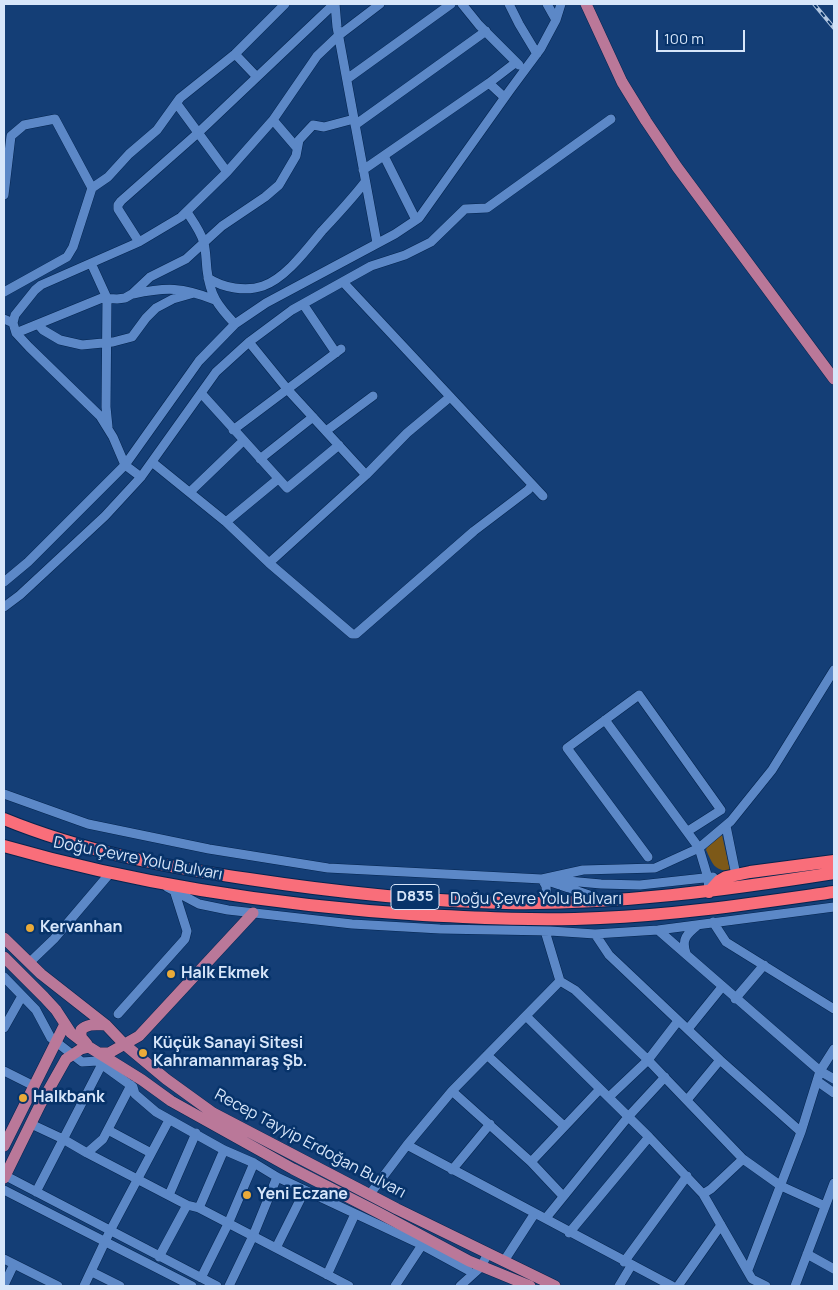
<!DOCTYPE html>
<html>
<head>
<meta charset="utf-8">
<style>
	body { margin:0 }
	#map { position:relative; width:838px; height:1290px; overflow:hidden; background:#143e76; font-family:Manrope,sans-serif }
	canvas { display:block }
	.frame { position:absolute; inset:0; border:5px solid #d7e6fa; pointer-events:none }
	.scale { position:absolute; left:656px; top:30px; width:89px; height:22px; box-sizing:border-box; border:2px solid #d7e6fa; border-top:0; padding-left:6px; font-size:15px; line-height:18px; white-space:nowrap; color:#d7e6fa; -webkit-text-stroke:4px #07336a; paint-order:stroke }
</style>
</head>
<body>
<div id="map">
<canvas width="838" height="1290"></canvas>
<div class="frame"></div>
<div class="scale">100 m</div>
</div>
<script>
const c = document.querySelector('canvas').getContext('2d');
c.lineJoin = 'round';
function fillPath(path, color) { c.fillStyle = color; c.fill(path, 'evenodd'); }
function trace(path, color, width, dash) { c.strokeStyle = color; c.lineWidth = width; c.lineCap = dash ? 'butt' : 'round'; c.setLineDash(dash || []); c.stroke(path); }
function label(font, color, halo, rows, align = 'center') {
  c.font = font + ' Manrope,sans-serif'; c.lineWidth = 5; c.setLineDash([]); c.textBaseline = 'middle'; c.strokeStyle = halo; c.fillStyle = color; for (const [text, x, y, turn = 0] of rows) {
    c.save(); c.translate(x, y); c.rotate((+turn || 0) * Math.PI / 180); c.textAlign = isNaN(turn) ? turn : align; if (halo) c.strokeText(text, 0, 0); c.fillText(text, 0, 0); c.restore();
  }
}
const green = new Path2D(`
	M722,835L730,871C713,870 713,864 706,850L707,847Z`);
const minor = new Path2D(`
	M335,4L337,27L377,243
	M462,4L479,25L519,65
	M509,4L519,24L537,54
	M547,4L556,20
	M235,54L256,76
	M347,79L451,4
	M489,83L504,97
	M177,104L227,172
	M273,120L297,148
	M355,125L486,31
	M384,156L416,220
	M363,170L489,83L515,63
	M4,195L11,136L24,125L55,119L92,188
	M187,212C193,221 201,232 204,243C206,251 206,261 207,270C210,296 218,306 235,324
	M139,242L118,209V205L121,201L199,132L334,4
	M91,263L107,298L106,407L108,427
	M208,278C223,288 246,292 263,286C286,278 307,249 322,231C337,215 352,199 365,182
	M343,282L543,496
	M4,292L67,257L73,247L92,188L108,177L129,154L157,130L180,98L235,54L285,4
	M133,294C167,287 182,287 215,300
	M303,304L336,353
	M4,319L13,323
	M38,324L43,330L60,340L82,345L113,342L132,337L146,318L156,308L173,299L194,293
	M16,333L102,298L117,299L125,298L132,294L150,277L186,259L222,226L265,197L279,185L296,156L299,140L313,125L324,127L354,119
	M249,342L288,390L366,475
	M201,393L287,488L339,445
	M233,430L341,349
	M326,431L373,396
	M260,459L313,417
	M152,462L226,522L269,563L352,634H356L474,531L528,490L532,485
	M141,477L125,465L113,437L100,416L29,347L16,333L13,323L15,315L35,290L41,285L139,242L181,217L227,172L273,120L317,56L338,36L380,4
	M190,492L243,441
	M226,522L278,479
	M269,563L366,475L407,433L450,397
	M4,582L28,562L125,465L199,361L235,324L266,303L395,234L419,218L510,90L541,48L556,20L561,4
	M4,607L20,595L105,516L141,477L216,372L249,342L292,310L371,266L405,255L431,242L465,209L487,208L611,119
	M605,720L699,848L708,878L709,892
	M4,794L88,824L209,849L328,868L542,879L601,899
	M726,826L736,875
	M648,857L567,748L639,695L721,810L688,831
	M542,879L583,870L655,868L699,848L731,821L772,770L834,670
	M542,879L546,886L547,902
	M557,880L601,884L640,885L713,877
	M167,887L199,904L228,910L352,924L440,929L550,931L595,934L658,930L834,907
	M713,922L726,942L834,1009
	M658,930L820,1071L834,1079
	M545,931L560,981L575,990L648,1060L743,1159L781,1186L825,1206
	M595,934L609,955L720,1060L801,1132
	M686,953C681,939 687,934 698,925
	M29,963L54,939L111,872
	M4,977L36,1010L51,1038L82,1062L97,1061L133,1087L135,1094L156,1112L224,1150L254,1163L277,1177L422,1245L468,1270
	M735,999L764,965
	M118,1014L185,939L187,931L174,890
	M526,1016L649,1137L703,1194L752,1279L766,1286
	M4,1028L22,996
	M688,1029L722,987
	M487,1055L564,1126
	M4,1071L34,1086
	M817,1081L834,1093
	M452,1091L531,1162L563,1196
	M609,1097L648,1060L678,1021
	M687,1100L720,1060
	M31,1124L63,1139L87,1153L187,1205L199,1208L349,1286
	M108,1130L151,1153
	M407,1145L672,1286
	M87,1153L103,1139L131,1085
	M531,1162L600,1089
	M452,1170L490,1124
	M4,1175L217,1286
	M4,1190L192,1286
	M36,1192L102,1064
	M370,1194L407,1145L452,1091L560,981
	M703,1194L711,1189L743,1159
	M169,1195L196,1133
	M199,1208L224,1150
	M546,1218L628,1117L665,1077
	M569,1233L649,1137
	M276,1248L305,1190
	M807,1254L834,1269
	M159,1257L187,1205
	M4,1259L58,1286
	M504,1261L535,1213
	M624,1262L687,1176
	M748,1270L801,1132L820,1071L834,1049
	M92,1272L120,1286
	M327,1275L355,1214
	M201,1278L228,1224L254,1163
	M4,1285L14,1264
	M84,1286L110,1231L169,1120
	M229,1286L253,1236L277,1177
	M395,1286L422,1245
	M460,1286L481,1267L488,1253
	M619,1286L631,1266
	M678,1286L721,1225
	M795,1286L834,1183`);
const major = new Path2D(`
	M586,4L622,82L646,121L677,167L834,379
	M4,938L41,974L106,1025L124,1044L166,1079L213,1113L397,1209L555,1286
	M4,957L44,997L56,1010L71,1033L89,1047L142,1080L171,1101L293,1169L379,1213L469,1261L530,1286
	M87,1044L81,1037V1030C88,1023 97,1025 106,1025
	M99,1053H109L139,1036L253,913
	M4,1146L65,1024
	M4,1178L40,1105L66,1059L81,1049L89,1047`);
const highway = new Path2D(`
	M4,819C82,851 166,867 249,879C334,892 420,901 506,903C616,905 726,890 834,873
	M4,846C139,885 282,906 423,915C482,918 541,921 600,918C678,915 756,903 834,892
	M709,892L719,881L726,877L750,872L834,861`);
const rail = new Path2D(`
	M814,4L834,28`);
const markers = [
	[30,928,5,"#eaaa39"],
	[171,974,5,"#eaaa39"],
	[143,1053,5,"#eaaa39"],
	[23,1098,5,"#eaaa39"],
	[247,1195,5,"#eaaa39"]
];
const shields = [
	[415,897,48]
];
const shieldNames = [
	["D835",415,897]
];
const streetNames = [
	["Doğu Çevre Yolu Bulvarı",138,859,11],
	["Doğu Çevre Yolu Bulvarı",536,900],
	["Recep Tayyip Erdoğan Bulvarı",310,1144,28]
];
const poiNames = [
	["Kervanhan",40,928],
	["Halk Ekmek",181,974],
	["Küçük Sanayi Sitesi",153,1044],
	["Kahramanmaraş Şb.",153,1062],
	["Halkbank",33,1098],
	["Yeni Eczane",257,1195]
];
fillPath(green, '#7d5918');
trace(minor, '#05254f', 10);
trace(major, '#05254f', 12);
trace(highway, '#05254f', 14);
trace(minor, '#5c88c7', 9);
trace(major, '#ba7899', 11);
trace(highway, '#f96e7a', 12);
trace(rail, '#b1c6e1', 4);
trace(rail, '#07336a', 2, [5.5]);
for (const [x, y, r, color] of markers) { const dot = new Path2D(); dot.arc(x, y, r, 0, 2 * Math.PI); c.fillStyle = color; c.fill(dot); trace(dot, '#07336a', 2); }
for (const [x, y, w] of shields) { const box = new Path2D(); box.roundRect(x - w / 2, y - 12.5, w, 25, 4); c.fillStyle = '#07336a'; c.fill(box); trace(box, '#d7e6fa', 1); }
label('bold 15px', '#d7e6fa', null, shieldNames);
label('16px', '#d7e6fa', '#07336a', streetNames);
label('bold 16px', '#d7e6fa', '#07336a', poiNames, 'left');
</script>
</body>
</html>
